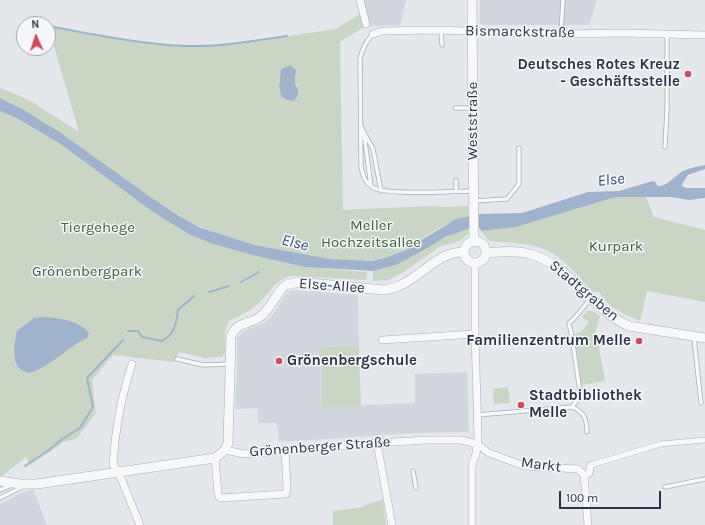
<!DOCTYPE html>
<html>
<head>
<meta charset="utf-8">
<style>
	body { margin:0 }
	#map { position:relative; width:705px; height:525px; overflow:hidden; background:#e4e7ec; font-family:Karla,sans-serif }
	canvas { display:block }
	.north { position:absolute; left:16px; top:16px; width:40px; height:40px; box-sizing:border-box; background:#f4f6f9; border:1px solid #a4a8b1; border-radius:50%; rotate:357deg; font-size:11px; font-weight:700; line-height:16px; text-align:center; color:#2b3445 }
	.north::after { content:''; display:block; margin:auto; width:14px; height:18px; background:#d1495b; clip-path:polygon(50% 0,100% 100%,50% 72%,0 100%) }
	.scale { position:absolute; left:559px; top:491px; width:102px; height:18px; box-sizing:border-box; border:2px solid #2b3445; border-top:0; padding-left:5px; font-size:12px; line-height:14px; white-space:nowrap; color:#2b3445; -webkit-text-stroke:3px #f4f6f9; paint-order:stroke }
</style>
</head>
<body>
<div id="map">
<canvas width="705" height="525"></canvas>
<div class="north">N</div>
<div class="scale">100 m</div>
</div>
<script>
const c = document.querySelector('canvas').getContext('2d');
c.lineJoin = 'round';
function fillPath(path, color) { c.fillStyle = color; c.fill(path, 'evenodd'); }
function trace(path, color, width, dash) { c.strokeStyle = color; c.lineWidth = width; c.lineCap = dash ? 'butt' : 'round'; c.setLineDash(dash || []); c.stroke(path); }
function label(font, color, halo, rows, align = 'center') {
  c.font = font + ' Karla,sans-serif'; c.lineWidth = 3; c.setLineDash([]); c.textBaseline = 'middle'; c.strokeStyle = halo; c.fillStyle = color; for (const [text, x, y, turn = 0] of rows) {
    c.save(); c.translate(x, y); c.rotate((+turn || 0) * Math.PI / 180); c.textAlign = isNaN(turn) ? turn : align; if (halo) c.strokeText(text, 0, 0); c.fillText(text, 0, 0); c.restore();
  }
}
const built = new Path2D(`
	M363,0H406L400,25L370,26Z
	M480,0H597L589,25H483L480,23Z
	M295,290L358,295L359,345L321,347L322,407L415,403V374L467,372L469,432L417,433L279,442L277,423H258L257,408L235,409L237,375V338L244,331L264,323L272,316L285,295L290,291Z
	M33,489L47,525H0V504L21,493Z`);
const green = new Path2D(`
	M361,13L364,27L340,42L343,210L427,206L449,207L468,206V216C433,224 409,256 373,260C349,264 321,258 297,254C257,247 215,237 180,216C133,188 91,152 45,123C30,114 16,105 0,98V88L29,100L79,132L48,26L142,42L184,46L235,44L336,29ZM293,67L296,70L295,82L297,86L281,96L279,86V80Z
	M0,111L18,119L59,143L153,212L190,235L213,244L305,267L367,272L366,280L292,276C276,278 270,293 259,303C250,311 240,316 229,321L225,331V353L222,357L204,358L179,352L174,362L113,355L92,380L96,413L76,439L64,442L30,465L26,457L2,476H0Z
	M618,197H646L654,217L705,230V302L647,291L640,321C626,315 606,307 599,292H593C580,279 568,262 552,253C533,242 510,243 489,241L481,231L516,227L609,199Z
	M468,229L469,233L460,241L441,246L402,273L389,280L373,281V271L396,265L426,249L445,237Z
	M587,311H593L600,316L596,330L605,381L581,385L574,334L581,332L589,322L582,317Z
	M359,345L361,406L322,407L321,347Z
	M508,387L510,403L494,404L493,389Z
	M383,500L386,525H333V511L363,507L370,503Z`);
const water = new Path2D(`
	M290,65L296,70C296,74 295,76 295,80C295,90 303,90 294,101L287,100L281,96L279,86L281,70L285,67Z
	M0,98L24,110L61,133L149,196L179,216L201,228L254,245L329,259L372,261L388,257L405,250L456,219L479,214L522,213L588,192L619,191L653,181L655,182L658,186C667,186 673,178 680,173C686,168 697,167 705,165V169L688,175L682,184V186L686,188H705V198L689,200L671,197H618L609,199L516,227L481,231L480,228L468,229L445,237L426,249L396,265L373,271L305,267L257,256L213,244L190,235L153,212L59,143L18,119L0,111Z
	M43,317C58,318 79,320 89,333L87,338C66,348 52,366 29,373C27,372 22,371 20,369C11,360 15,341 17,331L34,318Z`);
const stream = new Path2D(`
	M48,26C93,34 139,44 184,46C218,47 253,41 287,36
	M241,282L259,272
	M209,292L229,286
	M128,331H138L142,337L162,341C175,334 176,324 178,310L194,296
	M25,466L49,450L62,439L80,428L93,407L87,378L123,340`);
const service = new Path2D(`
	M441,30L442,45
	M561,33L563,0
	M373,34C365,42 362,49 360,59L361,166C362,174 364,182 372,187C385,196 453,191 473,191
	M455,108H472
	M361,127L373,149L381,191
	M364,134L371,186
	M665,147L667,109V34
	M456,180V191
	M474,201L507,199L519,184V148
	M694,338L701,403
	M177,359L203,365L230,364
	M572,407L577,400L580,392L572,337L569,323C575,319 585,305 591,298
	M477,415L572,407C584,412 587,419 587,432
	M413,471L416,488
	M665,487L705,479
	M0,490L12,485
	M0,498L22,487`);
const pedestrian = new Path2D(`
	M591,465L661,444L705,440`);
const minor = new Path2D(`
	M360,0L366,24
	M373,34L383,31L434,30L564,34L622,33L705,35
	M382,340L475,334
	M132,364C121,397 115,431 113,465L118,471L140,525
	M377,443L392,525
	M225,450L244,454L377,443L427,440H461L477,444L489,453L525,466L578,469L584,475
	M215,458L218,494L220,498L286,494L287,488L285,449
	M472,525V465L476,454L478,438L475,334V263
	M588,525L584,475L589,473L591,465`);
const tertiary = new Path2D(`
	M472,0L474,242
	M464 252a11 11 0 1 1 22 0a11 11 0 1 1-22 0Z
	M486,253C500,252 516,250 529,254C571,264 590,309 629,326L705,338
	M0,481L20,484H37L215,458L225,450L228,443L231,336C237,321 251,325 261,316C270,309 275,297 282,288L286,285L299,282L384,290C417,286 432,252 464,252`);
const markers = [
	[688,74,4,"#d1495b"],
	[639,341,4,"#d1495b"],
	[279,361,4,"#d1495b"],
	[521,405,4,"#d1495b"]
];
const streetNames = [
	["Bismarckstraße",520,32,1],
	["Weststraße",473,121,-90],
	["Else-Allee",332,286,4],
	["Stadtgraben",584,291,40],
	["Grönenberger Straße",320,447,-4],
	["Markt",541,465,7]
];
const poiNames = [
	["Deutsches Rotes Kreuz",680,65],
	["- Geschäftsstelle",680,82],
	["Familienzentrum Melle",631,341],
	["Grönenbergschule",287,361,"left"],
	["Stadtbibliothek",529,396,"left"],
	["Melle",529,413,"left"]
];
const parkNames = [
	["Meller",371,226],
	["Hochzeitsallee",371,243],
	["Tiergehege",98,228],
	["Kurpark",616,247],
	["Grönenbergpark",87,272]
];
const waterNames = [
	["Else",611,180,-6],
	["Else",295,243,14]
];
fillPath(built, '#d2d6de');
fillPath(green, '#c9d6c5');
fillPath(water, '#9fb4cc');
trace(stream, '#9fb4cc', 2);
trace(service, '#a9aeb7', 5);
trace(pedestrian, '#a9aeb7', 6);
trace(minor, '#a9aeb7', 8);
trace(tertiary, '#a9aeb7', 10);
trace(service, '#f7f8fa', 3.5);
trace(pedestrian, '#f7f8fa', 5);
trace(minor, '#f7f8fa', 7);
trace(tertiary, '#f7f8fa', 9);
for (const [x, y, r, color] of markers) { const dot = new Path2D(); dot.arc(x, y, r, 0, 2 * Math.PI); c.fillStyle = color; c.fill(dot); trace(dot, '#f4f6f9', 1.5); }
label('15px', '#2b3445', '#f4f6f9', streetNames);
label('bold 15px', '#2b3445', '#f4f6f9', poiNames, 'right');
label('15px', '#3f6138', '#f4f6f9', parkNames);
label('italic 16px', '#34527a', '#f4f6f9', waterNames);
</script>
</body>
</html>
